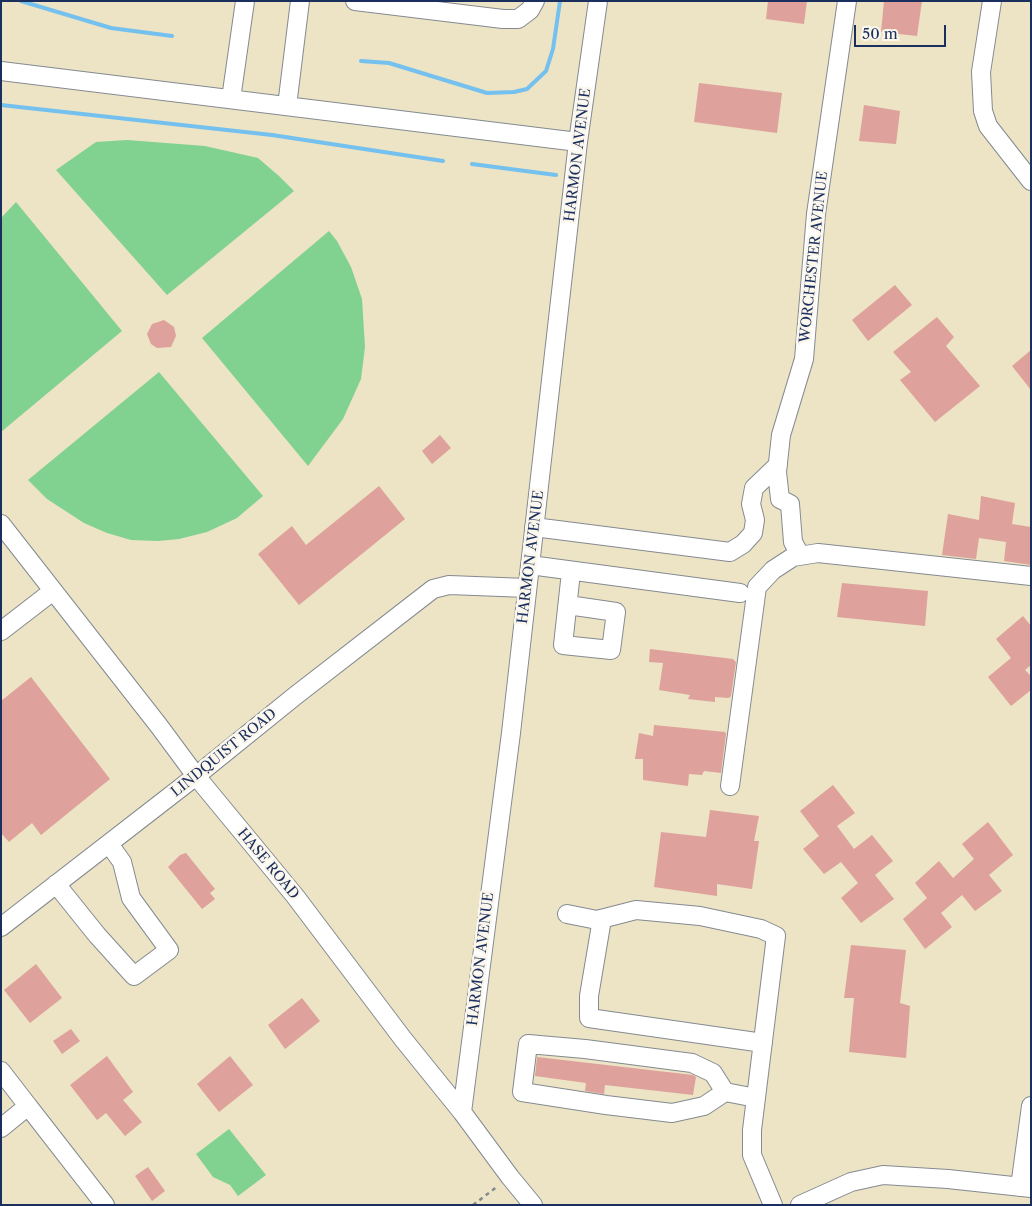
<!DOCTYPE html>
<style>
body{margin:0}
#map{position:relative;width:1032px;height:1206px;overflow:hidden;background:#ece4c4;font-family:"Libre Caslon Text",serif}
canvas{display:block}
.frame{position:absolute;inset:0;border:2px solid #1b2f5e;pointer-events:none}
.scale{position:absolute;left:854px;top:25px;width:92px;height:22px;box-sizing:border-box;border:2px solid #1b2f5e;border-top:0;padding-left:6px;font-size:15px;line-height:18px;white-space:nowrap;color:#1b2f5e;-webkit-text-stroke:4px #fbf7ec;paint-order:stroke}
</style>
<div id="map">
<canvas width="1032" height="1206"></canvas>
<div class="frame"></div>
<div class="scale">50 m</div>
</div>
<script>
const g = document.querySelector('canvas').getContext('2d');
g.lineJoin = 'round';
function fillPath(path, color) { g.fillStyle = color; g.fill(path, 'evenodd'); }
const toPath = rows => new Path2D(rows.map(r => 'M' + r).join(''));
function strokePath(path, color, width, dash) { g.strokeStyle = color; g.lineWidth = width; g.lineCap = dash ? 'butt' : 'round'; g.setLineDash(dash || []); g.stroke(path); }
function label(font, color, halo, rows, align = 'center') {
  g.font = font + ' "Libre Caslon Text",serif'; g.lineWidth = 5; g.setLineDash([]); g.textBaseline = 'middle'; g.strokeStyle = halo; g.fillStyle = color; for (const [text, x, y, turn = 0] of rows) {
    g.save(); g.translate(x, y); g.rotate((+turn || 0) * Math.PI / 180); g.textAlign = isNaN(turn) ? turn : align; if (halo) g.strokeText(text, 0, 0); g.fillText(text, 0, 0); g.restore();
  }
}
fillPath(toPath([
 [127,140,205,146,258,158,279,176,294,191,167,295,56,170,96,142],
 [16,202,122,331,1,432,1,218],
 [329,231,337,241,351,267,362,299,365,347,361,379,343,419,308,466,202,338],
 [159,372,263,496,237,518,207,532,179,539,158,541,131,540,107,533,84,523,47,499,28,480],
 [229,1129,266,1175,238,1196,230,1185,213,1177,196,1154]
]), '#81d191');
strokePath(toPath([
 [21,1,111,28,172,36],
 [361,61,389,63,487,93,514,92,527,89,546,71,553,49,560,1],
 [1,105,272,135,443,161],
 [472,164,556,175]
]), '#74c0ee', 4);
fillPath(toPath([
 [768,1,807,1,804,24,766,19],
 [884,1,922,1,917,36,881,32],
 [699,83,782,93,777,133,694,122],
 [864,105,900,111,896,144,859,141],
 [895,285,912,305,868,341,852,320],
 [937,317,954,337,946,346,980,386,935,422,900,380,911,372,893,352],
 [164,320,174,327,176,336,171,347,157,348,151,344,147,334,152,324],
 [1031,350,1031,390,1012,366],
 [440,435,451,448,432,464,422,451],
 [379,486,405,519,299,605,258,554,292,526,306,545],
 [981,496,1015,503,1012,524,1031,527,1031,565,1004,561,1006,542,979,538,976,559,942,555,948,514,979,520],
 [842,583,928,591,925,626,837,617],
 [1023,616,1031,626,1031,665,1025,670,1031,676,1031,690,1011,706,988,677,1011,658,996,639],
 [650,649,733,659,736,662,731,696,729,698,715,697,715,702,688,699,690,695,659,690,663,663,649,662],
 [31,677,110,779,41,835,32,823,9,842,1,833,1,701],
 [654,725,725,732,726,734,721,773,704,771,702,775,689,774,688,786,643,780,643,759,635,759,639,733,653,736],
 [833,785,855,813,837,826,854,849,872,835,893,861,875,875,894,899,861,923,841,898,858,883,841,862,824,874,803,849,819,836,800,811],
 [710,810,759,816,754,841,759,841,752,889,717,884,717,896,654,887,661,832,706,837],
 [988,822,1013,855,989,875,1002,891,975,911,962,895,941,913,952,927,925,949,903,919,927,898,915,883,939,861,953,878,974,859,962,844],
 [186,853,215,889,210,893,215,899,202,909,168,867,180,855],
 [851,945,906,950,900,1003,910,1006,906,1058,849,1052,854,998,844,998],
 [36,964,62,998,30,1023,4,990],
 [302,998,320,1021,285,1049,268,1025],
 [71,1029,80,1041,62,1054,53,1041],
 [107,1056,133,1092,123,1100,142,1122,125,1136,106,1113,97,1120,70,1085],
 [230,1056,253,1085,219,1112,197,1084],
 [537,1057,693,1075,696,1077,693,1095,605,1085,604,1094,585,1091,586,1083,535,1076],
 [148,1167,165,1191,152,1201,135,1176]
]), '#dea19b');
const minor = toPath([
 [355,1,503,19,518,19,530,10,535,1],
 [992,1,981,72,983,111,988,126,1031,181],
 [1,71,578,142],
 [231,99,245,1],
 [287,106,300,1],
 [1,524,159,726,196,776,295,896,403,1039,462,1112,510,1177,533,1205],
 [534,527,730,552,743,544,753,533,755,520,751,504,754,488,778,465],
 [800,555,793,542,790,504,780,499,777,472,781,435,804,359,816,214,847,1],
 [530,565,740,593],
 [568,605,616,612,611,650,563,645,571,572],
 [1,631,53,591],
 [730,786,757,587,773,570,793,557,818,553,1031,576],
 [56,884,97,935,134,976,169,950,131,898,122,862,109,844],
 [567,914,597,920,636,910,700,916,761,929,776,936,752,1130,752,1155,773,1205],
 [602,919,589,996,589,1018,763,1043],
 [1,927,196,776,295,696,433,589,449,585,527,588],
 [1,1071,28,1106,1,1128],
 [725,1092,704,1106,672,1113,606,1105,522,1092,528,1044,585,1049,692,1063,713,1073,725,1092,756,1098],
 [28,1106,105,1205],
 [462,1112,511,733,578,142,598,1],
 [1020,1187,1031,1106],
 [800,1205,851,1182,883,1175,948,1179,1031,1188]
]);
strokePath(minor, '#848a91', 20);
strokePath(toPath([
 [473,1205,498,1186]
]), '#848a91', 2.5, [4, 4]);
strokePath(minor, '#fff', 18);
label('14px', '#1b2f5e', '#fbf7ec', [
 ["HARMON AVENUE",578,155,-83],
 ["WORCHESTER AVENUE",814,257,-84],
 ["HARMON AVENUE",531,557,-83],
 ["LINDQUIST ROAD",224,753,-39],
 ["HASE ROAD",268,864,50],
 ["HARMON AVENUE",481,959,-83]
]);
</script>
